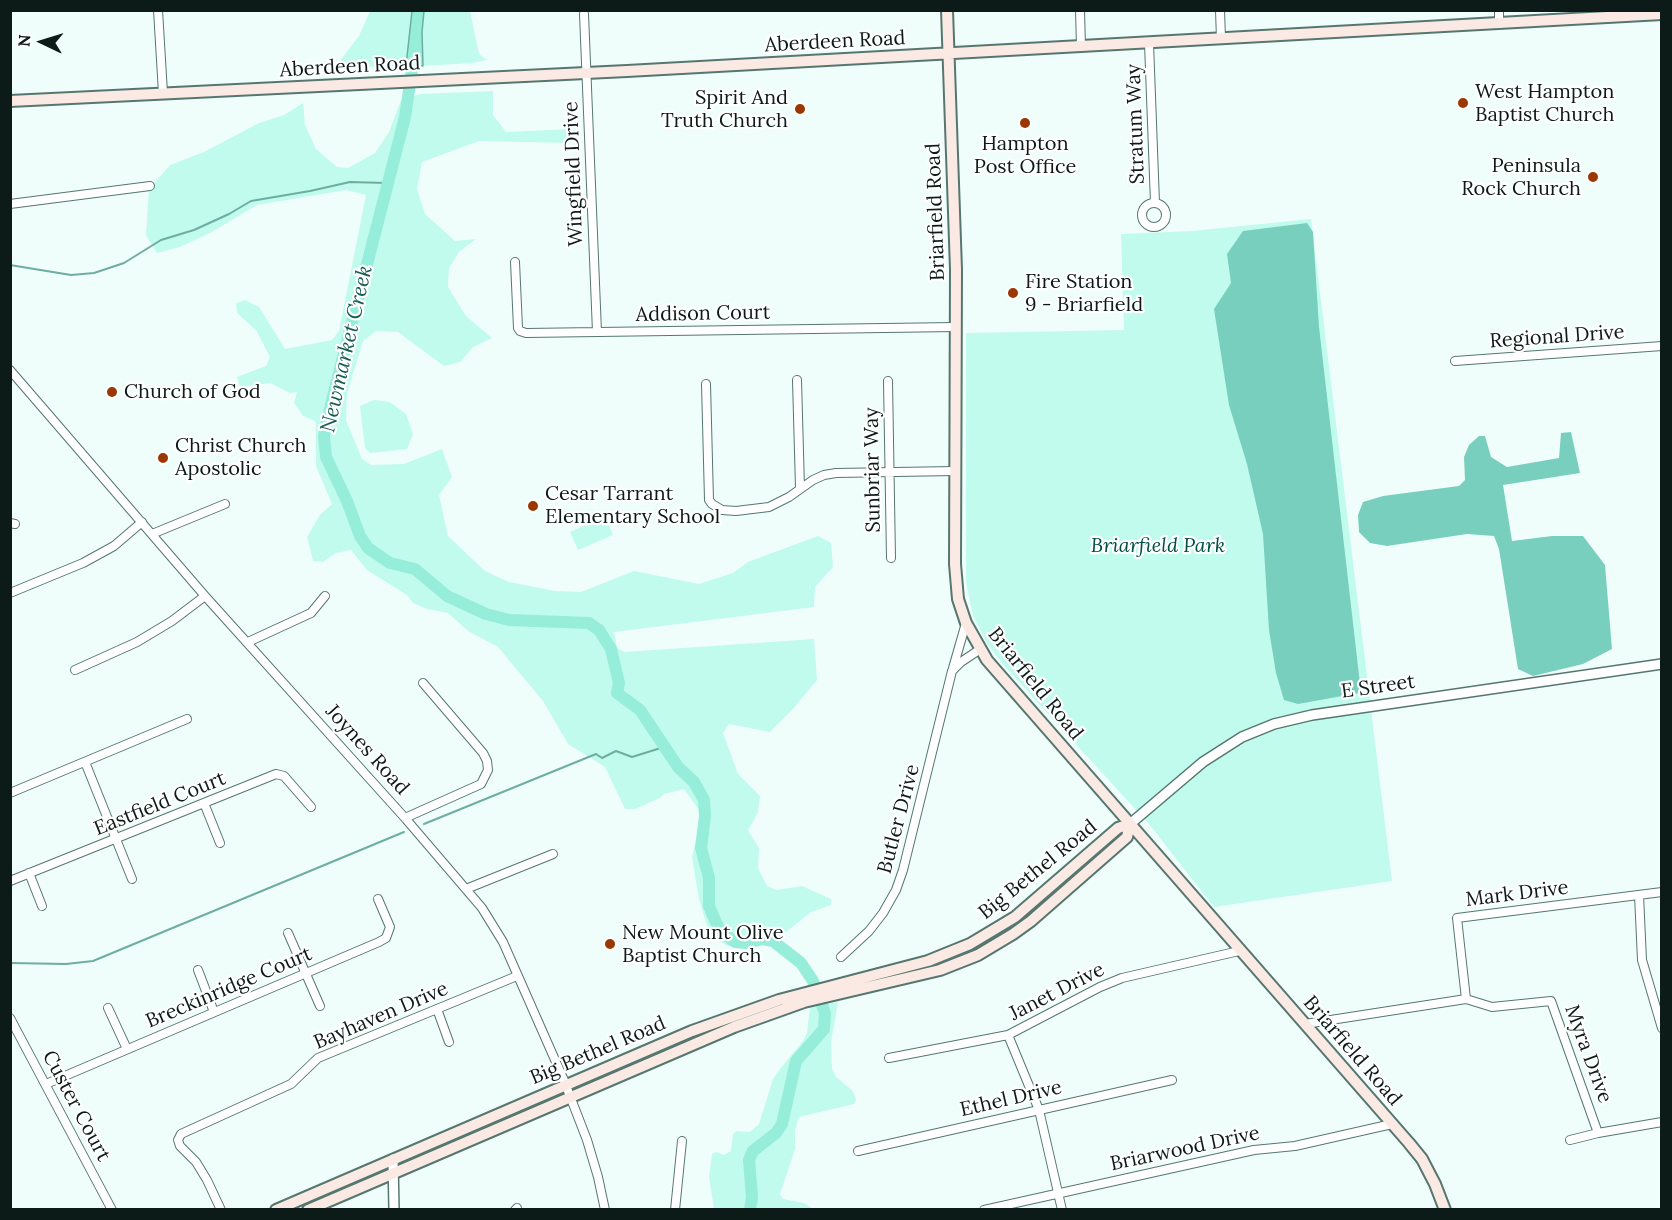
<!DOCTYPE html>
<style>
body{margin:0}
#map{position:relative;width:1672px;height:1220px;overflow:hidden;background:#f0fefb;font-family:Lora,serif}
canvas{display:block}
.frame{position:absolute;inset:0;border:12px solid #0d1b18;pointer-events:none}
.north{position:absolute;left:12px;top:12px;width:60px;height:60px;-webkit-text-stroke:4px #fff;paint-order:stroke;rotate:274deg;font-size:16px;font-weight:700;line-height:24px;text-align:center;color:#0d1b18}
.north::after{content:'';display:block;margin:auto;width:21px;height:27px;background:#0d1b18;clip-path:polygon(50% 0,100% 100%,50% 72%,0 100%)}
</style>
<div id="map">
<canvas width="1672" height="1220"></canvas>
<div class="frame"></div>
<div class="north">N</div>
</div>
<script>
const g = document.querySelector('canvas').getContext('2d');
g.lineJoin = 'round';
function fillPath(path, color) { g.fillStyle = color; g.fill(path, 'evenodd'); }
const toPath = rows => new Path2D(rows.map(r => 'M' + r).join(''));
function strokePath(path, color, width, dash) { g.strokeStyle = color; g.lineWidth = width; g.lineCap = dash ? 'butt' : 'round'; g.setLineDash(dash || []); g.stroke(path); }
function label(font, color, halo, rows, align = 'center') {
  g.font = font + ' Lora,serif'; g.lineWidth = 4.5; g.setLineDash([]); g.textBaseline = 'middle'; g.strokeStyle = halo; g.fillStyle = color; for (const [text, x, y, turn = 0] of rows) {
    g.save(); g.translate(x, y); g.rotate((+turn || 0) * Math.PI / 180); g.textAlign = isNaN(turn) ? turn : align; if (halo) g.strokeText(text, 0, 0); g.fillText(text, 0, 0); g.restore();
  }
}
fillPath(toPath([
 [370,11,412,11,406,66,339,68,342,58,359,36],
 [424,11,470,11,479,54,487,60,472,63,423,66,422,32],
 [493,91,493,115,506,132,572,129,578,134,569,143,479,141,422,162,417,189,425,214,455,241,476,239,459,252,449,268,448,287,466,316,492,338,473,347,460,362,444,366,398,332,376,331,363,341,347,393,346,420,362,459,371,465,404,464,442,449,452,477,439,495,448,536,485,571,509,582,555,591,581,592,634,571,699,584,733,573,748,562,818,536,831,543,833,567,815,587,814,607,614,632,617,648,625,652,814,639,817,680,792,710,770,732,729,724,723,733,738,774,760,796,758,812,748,830,759,848,758,868,767,886,776,890,802,886,831,899,831,905,811,912,781,936,756,945,728,946,719,941,707,926,699,899,692,857,699,828,699,810,684,789,664,794,660,798,635,809,625,809,605,767,568,744,543,701,498,647,468,631,448,613,427,609,413,603,407,595,367,570,351,550,336,553,323,562,313,561,307,537,320,515,332,504,316,466,316,425,315,421,303,416,294,403,297,392,290,393,270,383,240,387,237,377,266,366,270,357,256,330,237,313,236,303,245,300,259,307,285,349,332,340,339,331,366,195,346,190,257,205,212,232,180,247,157,253,146,235,149,189,170,165,204,152,259,123,284,115,303,103,305,125,316,149,337,167,348,168,375,153,389,132,401,100,420,94],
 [1311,219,1392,881,1214,907,1149,824,1006,668,988,645,973,616,966,582,966,333,1124,330,1121,234,1192,231],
 [374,400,390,402,406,414,413,434,407,449,370,453,365,448,360,406],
 [605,516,613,535,578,550,570,532],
 [838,1002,831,1042,832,1069,836,1077,853,1091,856,1100,854,1104,799,1117,795,1130,795,1149,780,1194,783,1199,804,1203,813,1209,714,1209,709,1177,712,1154,716,1152,724,1155,731,1151,733,1134,737,1131,750,1132,759,1124,773,1079,780,1069,803,1041,807,1033,810,1007]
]), '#c1fbed');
fillPath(toPath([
 [1307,223,1313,232,1319,327,1360,684,1359,693,1298,704,1284,700,1276,673,1269,630,1263,534,1247,464,1229,405,1214,309,1231,283,1227,254,1243,231],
 [1571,432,1580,473,1503,485,1512,541,1552,536,1583,536,1605,565,1612,649,1583,664,1533,676,1518,669,1499,549,1494,536,1467,534,1387,546,1370,543,1359,532,1358,515,1363,502,1383,496,1459,486,1465,480,1464,457,1469,445,1479,436,1485,436,1491,457,1507,467,1559,458,1561,433]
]), '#79cfbd');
const water = toPath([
 [412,11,424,11,422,32,423,66,406,66,412,11]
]);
fillPath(water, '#96edda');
strokePath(water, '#6daea0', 1.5);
strokePath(toPath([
 [10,265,71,275,94,273,124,263,161,240,194,230,229,214,251,201,310,191,350,182,386,183],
 [424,824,596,754,602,758,616,751,632,757,664,747],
 [10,963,66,964,93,961,404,832]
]), '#6daea0', 2);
strokePath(toPath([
 [415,50,405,117,332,400,324,436,326,457,347,501,360,536,368,548,381,557,390,563,415,569,447,596,486,614,509,620,589,623,599,630,611,649,619,683,617,693,640,710,678,767,694,782,704,800,705,816,701,848,709,878,709,906,717,925,724,934,735,942,746,943,763,939,773,941,801,963,813,981,825,1013,824,1029,796,1061,782,1124,776,1133,753,1151,749,1160,752,1197,750,1210]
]), '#96edda', 12);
const minor = toPath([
 [158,10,163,93],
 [1080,10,1081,47],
 [1220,10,1221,39],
 [1499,10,1499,24],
 [584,14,597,332],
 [1149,43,1155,203],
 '1142 215a12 12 0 1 1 24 0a12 12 0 1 1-24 0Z',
 [10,204,150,186],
 [515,262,518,328,520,331,526,333,956,327],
 [1455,361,1662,346],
 [10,370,205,596,405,818,482,908,503,942,563,1078,587,1140,598,1177,605,1210],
 [797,380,800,488],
 [888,381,891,558],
 [706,384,709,500,712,504,722,510,736,511,769,507,789,497,813,480,824,475,836,473,955,471],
 [10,523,15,524],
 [152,534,225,504],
 [10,593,83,563,114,546,142,522],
 [248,642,311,613,325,596],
 [953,668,966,623],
 [75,670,137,642,172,621,205,596],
 [85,762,132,879],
 [10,793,187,719],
 [204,803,220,843],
 [405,818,481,784,488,770,487,761,483,753,423,683],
 [29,873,42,906],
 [10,881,276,774,284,776,311,807],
 [466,889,553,854],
 [1639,895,1642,960,1662,1028],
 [288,933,320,1006],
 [841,957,869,931,883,913,896,890,903,870,952,671,961,662,979,650],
 [198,970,214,1012],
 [1466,999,1457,918,1662,892],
 [108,1008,127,1049],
 [437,1009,449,1042],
 [10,1018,112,1210],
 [1305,1024,1466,999,1492,1007,1551,1001,1598,1133],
 [1008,1035,1039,1110,1062,1210],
 [889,1058,1008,1035,1100,987,1122,978,1239,951],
 [46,1084,379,942,386,938,390,927,378,899],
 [1570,1140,1598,1133,1662,1122],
 [858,1151,1172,1080],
 [221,1210,207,1180,196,1162,180,1146,178,1140,181,1134,291,1084,318,1058,517,976],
 [515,1210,517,1208],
 [675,1210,682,1141],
 [984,1210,1254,1150,1295,1146,1392,1124]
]);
const tertiary = toPath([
 [1130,824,1203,762,1242,737,1274,724,1312,715,1662,664],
 [393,1159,394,1210]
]);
const secondary = toPath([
 [947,10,956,270,955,564,958,599,966,623,987,660,1409,1143,1422,1159,1435,1184,1445,1210],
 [10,101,627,71,1662,14],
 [276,1210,692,1031,779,1000,928,961,970,944,1015,917,1118,828,1130,824],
 [308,1210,734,1027,804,1002,940,970,978,955,1013,934,1031,921,1127,837,1130,824]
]);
strokePath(minor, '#55776f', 10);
strokePath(tertiary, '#55776f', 12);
strokePath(secondary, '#55776f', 14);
strokePath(minor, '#fff', 8);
strokePath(tertiary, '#fff', 9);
strokePath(secondary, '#fbeae3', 10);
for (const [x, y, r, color] of [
 [1463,103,6,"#9b3700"],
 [800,109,6,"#9b3700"],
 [1025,123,6,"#9b3700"],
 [1593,177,6,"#9b3700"],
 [1013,293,6,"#9b3700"],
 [112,392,6,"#9b3700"],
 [163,458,6,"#9b3700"],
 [533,506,6,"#9b3700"],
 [610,944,6,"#9b3700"]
]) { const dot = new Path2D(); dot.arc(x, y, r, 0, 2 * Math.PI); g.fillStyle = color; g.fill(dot); strokePath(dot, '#fff', 2); }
label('20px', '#0d1b18', '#fff', [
 ["Aberdeen Road",835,42,-3],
 ["Aberdeen Road",350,67,-3],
 ["Stratum Way",1136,124,-92],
 ["Wingfield Drive",574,174,-92],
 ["Briarfield Road",936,212,-92],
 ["Addison Court",703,314,-1],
 ["Regional Drive",1557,337,-4],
 ["Sunbriar Way",873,470,-91],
 ["Briarfield Road",1035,684,51],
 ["E Street",1378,687,-8],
 ["Joynes Road",367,750,48],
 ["Eastfield Court",160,804,-22],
 ["Butler Drive",899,819,-75],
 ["Big Bethel Road",1038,870,-39],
 ["Mark Drive",1517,894,-7],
 ["Breckinridge Court",229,988,-23],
 ["Janet Drive",1057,992,-27],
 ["Bayhaven Drive",381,1016,-23],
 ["Big Bethel Road",598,1051,-23],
 ["Briarfield Road",1352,1051,49],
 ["Myra Drive",1588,1054,70],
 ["Ethel Drive",1011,1099,-13],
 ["Custer Court",76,1106,62],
 ["Briarwood Drive",1185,1149,-12]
]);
label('20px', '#0d1b18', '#fff', [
 ["West Hampton",1475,92],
 ["Baptist Church",1475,115],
 ["Spirit And",788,98,"right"],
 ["Truth Church",788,121,"right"],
 ["Hampton",1025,144,"center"],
 ["Post Office",1025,167,"center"],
 ["Peninsula",1581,166,"right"],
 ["Rock Church",1581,189,"right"],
 ["Fire Station",1025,282],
 ["9 - Briarfield",1025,305],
 ["Church of God",124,392],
 ["Christ Church",175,446],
 ["Apostolic",175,469],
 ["Cesar Tarrant",545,494],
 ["Elementary School",545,517],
 ["New Mount Olive",622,933],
 ["Baptist Church",622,956]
], 'left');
label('italic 20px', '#004f44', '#fff', [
 ["Briarfield Park",1158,546]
]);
label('italic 21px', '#175e52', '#fff', [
 ["Newmarket Creek",347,349,-77]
]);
</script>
